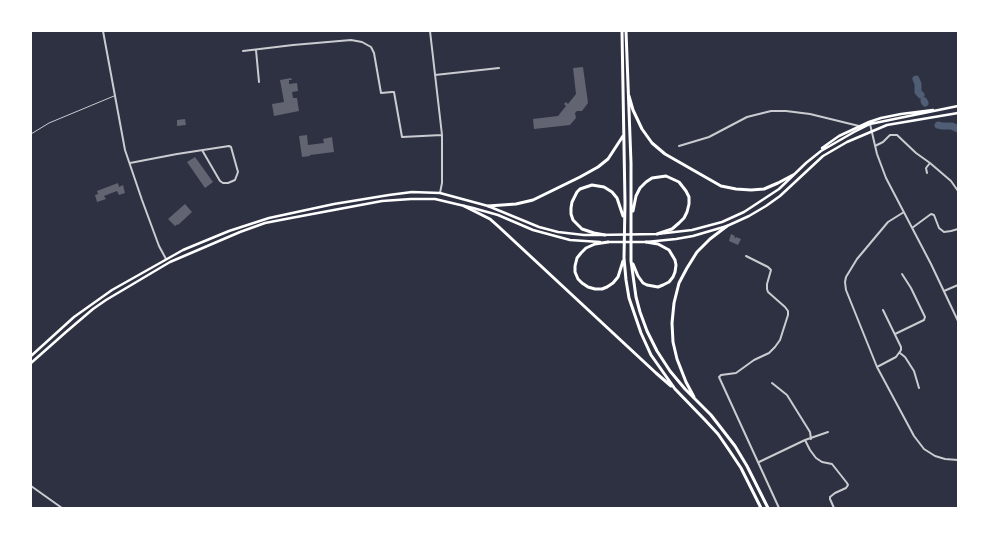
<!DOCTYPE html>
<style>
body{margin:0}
#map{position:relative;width:989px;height:539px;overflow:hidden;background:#2d3142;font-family:"DM Sans",sans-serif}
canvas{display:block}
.frame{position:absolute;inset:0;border:32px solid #fff;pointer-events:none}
</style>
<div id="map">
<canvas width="989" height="539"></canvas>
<div class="frame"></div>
</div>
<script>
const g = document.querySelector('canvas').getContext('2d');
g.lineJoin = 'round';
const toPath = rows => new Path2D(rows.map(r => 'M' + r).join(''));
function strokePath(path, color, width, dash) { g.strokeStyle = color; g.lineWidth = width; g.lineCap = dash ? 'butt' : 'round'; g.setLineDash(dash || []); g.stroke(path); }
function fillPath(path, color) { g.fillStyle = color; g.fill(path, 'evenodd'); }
strokePath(toPath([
 [916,79,918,84,918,92,921,95],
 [924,101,925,103],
 [938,125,942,126,952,126,958,129]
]), '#4f5d75', 7);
fillPath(toPath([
 [583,67,588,103,582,111,577,111,575,113,576,118,570,125,534,129,533,119,558,116,566,106,564,104,566,102,568,104,576,94,573,68],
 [291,78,292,80,289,80,289,84,297,83,298,91,292,92,293,98,297,98,299,111,274,116,272,104,284,102,280,80],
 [185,119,186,125,177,126,177,120],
 [307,135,308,145,324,143,323,139,332,137,334,152,310,155,310,156,302,157,299,136],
 [195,157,213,182,205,188,187,162],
 [118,183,119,187,123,185,125,193,119,195,117,191,104,196,106,199,97,202,95,195,98,194,97,191],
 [185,204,192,212,178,225,178,224,175,226,168,219],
 [731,234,735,236,734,237,736,238,736,237,741,239,738,245,729,241]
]), '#626471');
strokePath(toPath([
 [31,134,49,123,114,96]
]), '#caccd0', 1);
strokePath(toPath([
 [103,31,125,150,142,200,159,246,166,259],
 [430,31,442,135,442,183,440,193],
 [808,31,826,31],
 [256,50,259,82],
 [243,51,293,45,351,40,362,42,371,47,374,53,381,93,392,92,394,92,402,137,442,135],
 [435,75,499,68],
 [870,124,877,154,886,178,931,264,958,321],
 [679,146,709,137,747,117,771,111,786,111,810,114,859,126],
 [875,146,883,142,890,135,897,135,916,153,930,163,926,168,927,173],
 [130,163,177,154,229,146,231,147,238,172,235,180,228,183,223,183,220,181,202,150],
 [930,163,951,181,958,191],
 [904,212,888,222,857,259,846,277,845,282,846,290,877,367,914,436,924,449,935,456,945,459,958,460],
 [912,228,931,214,934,215,939,228,944,232,951,231,958,229],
 [746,256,768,267,771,270,767,284,767,289,768,292,785,307,788,311,788,315,780,340,775,347,769,353,754,360,736,373,721,375,719,377,779,508],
 [944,291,958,285],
 [895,334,924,320,925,317,911,288,902,274],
 [900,353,905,357,914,371,919,388],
 [877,367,896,357,901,350,901,347,883,310],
 [772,383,787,395,810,432,811,439],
 [805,440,810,450,816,458,822,462,832,464,847,483,848,485,846,488,835,493,830,497,830,499,834,508],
 [759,462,805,440,828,432],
 [31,486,62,508]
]), '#caccd0', 2);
strokePath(toPath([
 [822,148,839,136,869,122,881,118,901,114,933,110],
 [608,242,646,242,676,239,693,236,727,226,749,216,766,206,780,196,823,156,847,142,887,125,958,113],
 [31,356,74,317,112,290,183,250,229,231,269,218,334,204,389,195,412,192,440,193,488,206,539,227,558,232,584,235,597,235,657,234,692,230,722,222,744,212,779,189,806,163,821,151,854,132,870,124,958,106],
 [31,363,66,332,93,309,106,300,170,262,240,232,265,223,291,218,382,201,411,199,435,199,473,208,498,215,533,230,570,240,600,242]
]), '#fff', 2.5);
strokePath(toPath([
 [622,31,625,203,624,258,626,280,629,298,641,333,651,355,675,389,705,420,718,434,729,450,741,468,761,508],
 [626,31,631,163,631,261,636,297,640,312,647,331,657,351,670,371,685,389,711,415,735,446,747,466,768,508],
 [629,96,633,110,642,129,652,143,665,154,721,186,736,189,751,190,764,189,778,183,793,175],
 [464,206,490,219,499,227,656,373,671,386],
 [488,206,516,204,533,200,580,177,598,167,608,159,623,136],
 [633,211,636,196,640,188,646,182,652,178,666,176,679,182,686,191,689,197,689,204,687,212,684,218,679,223,672,229,657,234],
 [605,235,594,233,582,229,573,220,571,214,571,208,572,202,577,192,580,189,592,185,604,187,612,192,617,198,623,216],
 [608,242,595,244,586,248,581,253,577,258,575,266,575,272,578,279,582,283,588,287,595,289,602,289,607,287,613,283,618,277,623,261],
 [633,264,638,276,643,283,647,285,658,287,663,285,669,282,673,277,675,272,676,265,675,260,669,250,658,244,646,242],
 [694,397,686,382,677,359,673,342,672,323,674,303,679,283,687,268,697,252,710,239,727,226]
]), '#fff', 3);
</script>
